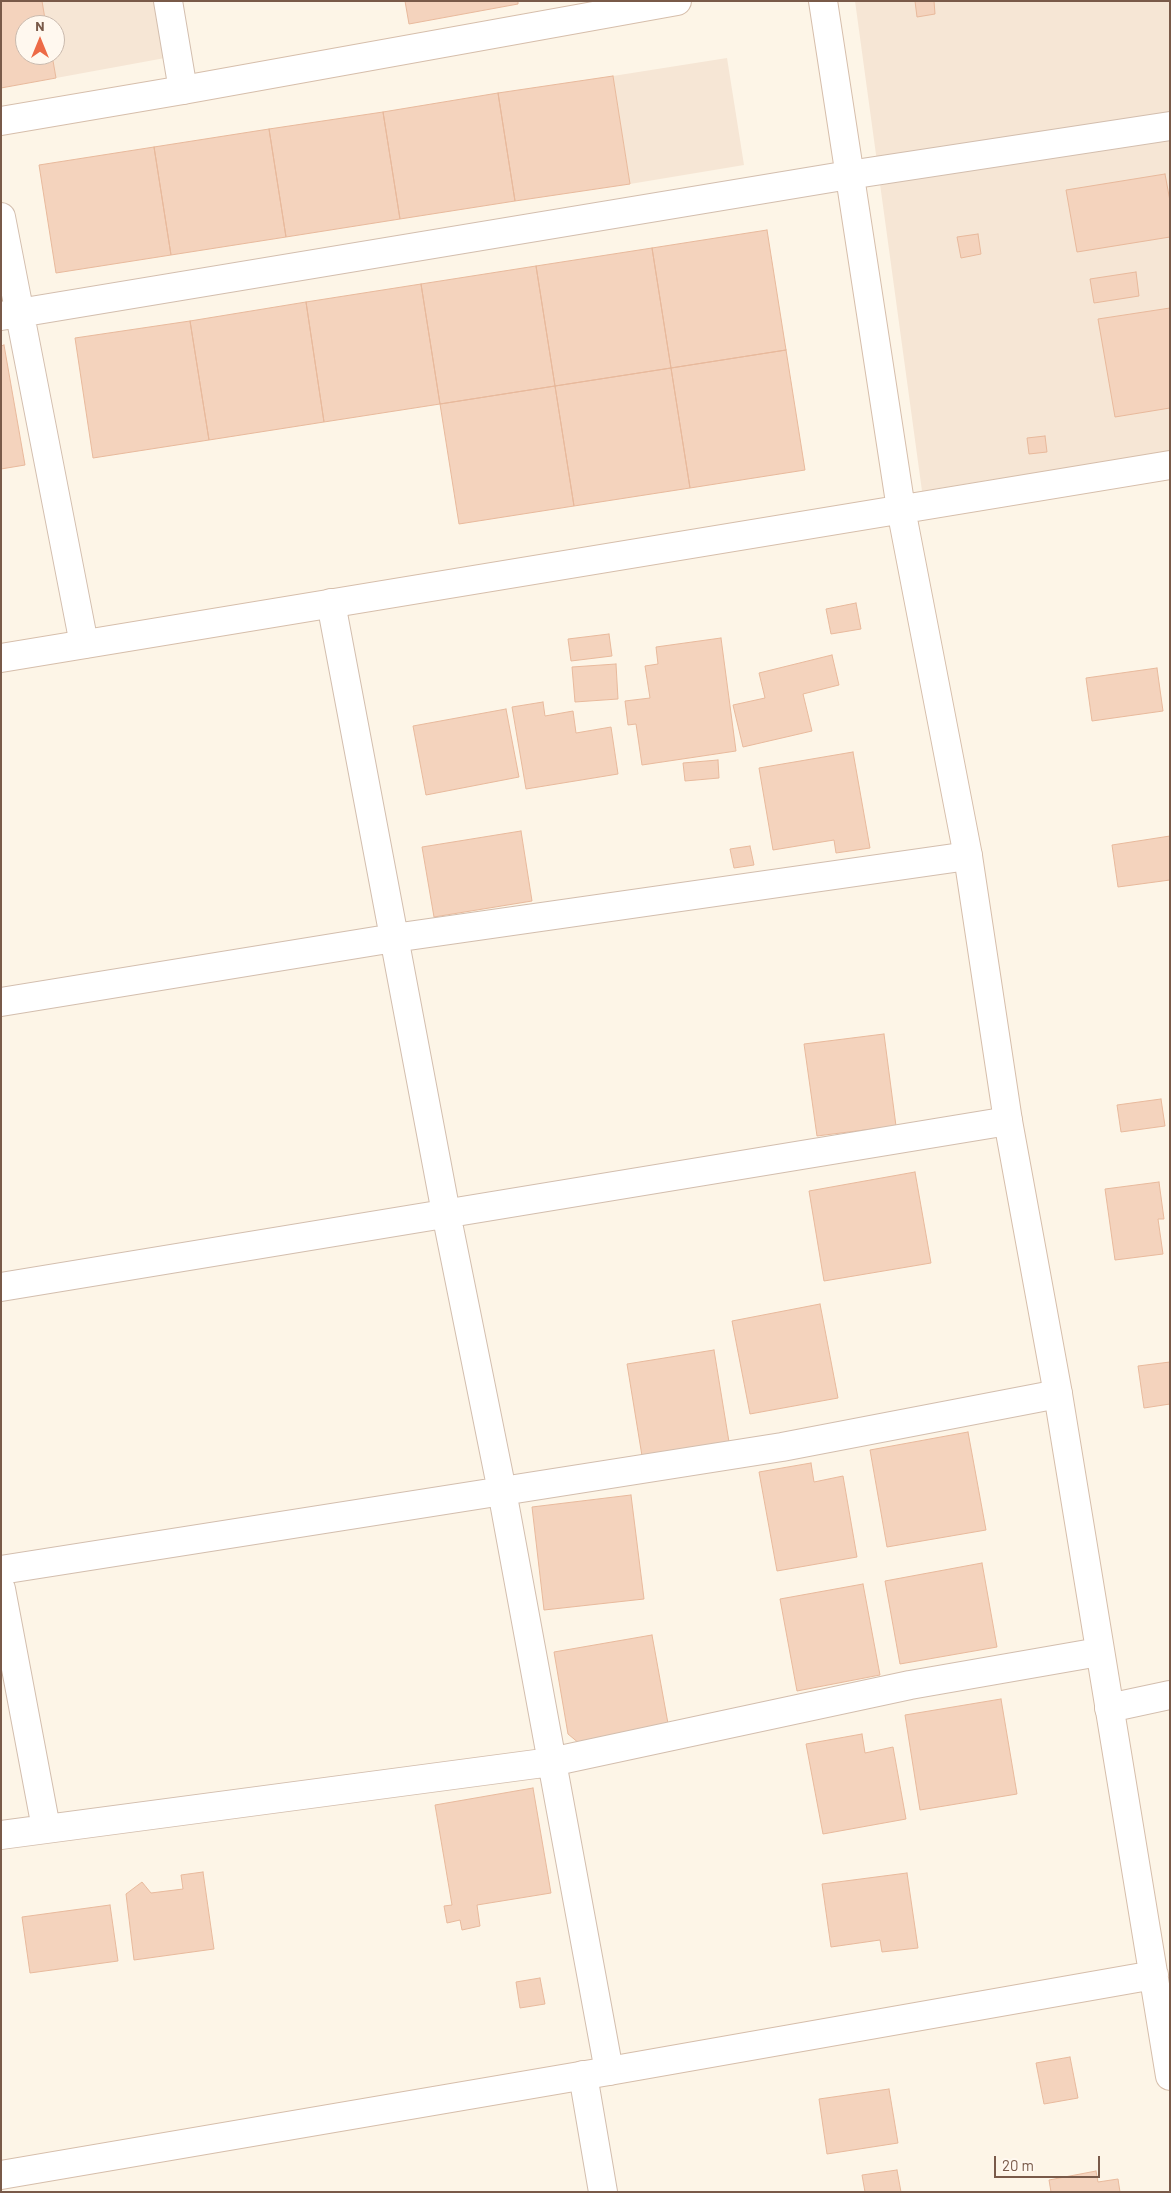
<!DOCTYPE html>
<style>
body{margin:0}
#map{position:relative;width:1171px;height:2193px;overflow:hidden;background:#fdf5e7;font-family:Barlow,sans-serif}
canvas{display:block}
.frame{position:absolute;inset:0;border:2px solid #795a49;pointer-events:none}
.north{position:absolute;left:15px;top:15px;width:50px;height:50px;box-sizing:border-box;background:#fff8ef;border:1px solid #c9b9ad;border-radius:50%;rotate:0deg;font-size:14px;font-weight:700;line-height:20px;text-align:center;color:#795a49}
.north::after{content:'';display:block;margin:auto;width:18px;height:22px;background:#ed6a46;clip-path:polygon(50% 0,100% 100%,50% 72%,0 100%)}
.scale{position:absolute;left:994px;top:2156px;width:106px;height:22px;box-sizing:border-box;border:2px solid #795a49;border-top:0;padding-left:6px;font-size:15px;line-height:18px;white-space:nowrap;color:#795a49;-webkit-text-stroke:4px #fff8ef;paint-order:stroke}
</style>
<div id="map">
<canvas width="1171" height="2193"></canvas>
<div class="frame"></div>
<div class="north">N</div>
<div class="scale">20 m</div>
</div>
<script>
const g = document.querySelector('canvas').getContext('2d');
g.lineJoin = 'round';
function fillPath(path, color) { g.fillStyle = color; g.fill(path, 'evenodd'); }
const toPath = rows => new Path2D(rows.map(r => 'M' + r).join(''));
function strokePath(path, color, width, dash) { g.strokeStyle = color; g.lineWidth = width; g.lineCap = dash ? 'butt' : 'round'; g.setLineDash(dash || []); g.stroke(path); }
fillPath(toPath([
 [42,1,155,1,165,58,56,78,52,55,55,55,55,25,46,25],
 [855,1,1170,1,1170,451,922,491],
 [727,58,744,165,630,184,613,76]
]), '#f6e6d5');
const building = toPath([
 [1,1,42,1,46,25,25,25,25,55,52,55,56,78,1,88,1,1],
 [405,1,518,1,518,4,409,24,405,1],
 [915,1,934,1,935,14,917,17,915,1],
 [613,76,630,184,515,201,498,93,613,76],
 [498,93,515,201,400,219,383,112,498,93],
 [383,112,400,219,286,237,269,129,383,112],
 [269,129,286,237,171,255,154,147,269,129],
 [154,147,171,255,56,273,39,165,154,147],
 [1165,174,1170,201,1170,237,1077,252,1066,190,1165,174],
 [767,230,786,350,671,368,652,248,767,230],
 [978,234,981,254,961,258,957,237,978,234],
 [652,248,671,368,555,386,536,266,652,248],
 [536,266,555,386,440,404,421,284,536,266],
 [1136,272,1139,296,1094,303,1090,279,1136,272],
 [421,284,440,404,324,422,306,302,421,284],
 [306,302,324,422,209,440,190,321,306,302],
 [1170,308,1170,408,1115,417,1098,319,1170,308],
 [190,321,209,440,93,458,75,338,190,321],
 [4,345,25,465,1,469,1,346,4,345],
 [786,350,805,470,690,488,671,368,786,350],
 [671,368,690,488,574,506,555,386,671,368],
 [555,386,574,506,459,524,440,404,555,386],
 [1045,436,1047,452,1029,454,1027,438,1045,436],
 [856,603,861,629,831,634,826,609,856,603],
 [609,634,612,656,571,661,568,639,609,634],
 [721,638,736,751,642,765,636,724,628,725,625,701,650,698,645,666,658,664,656,647,721,638],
 [832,655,839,685,803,694,812,731,743,747,733,705,765,698,759,673,832,655],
 [616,664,618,699,575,702,572,667,616,664],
 [1157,668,1163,711,1092,721,1086,678,1157,668],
 [543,702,545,716,573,711,576,733,611,727,618,774,526,789,512,707,543,702],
 [506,709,519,777,426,795,413,726,506,709],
 [853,752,870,848,836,853,834,840,773,850,759,768,853,752],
 [718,760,719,778,685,781,683,763,718,760],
 [521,831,532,901,434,917,422,847,521,831],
 [1170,836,1170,880,1118,887,1112,845,1170,836],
 [750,846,754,865,734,868,730,849,750,846],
 [884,1034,896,1126,817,1136,804,1044,884,1034],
 [1161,1099,1165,1126,1121,1132,1117,1105,1161,1099],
 [915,1172,931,1263,824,1281,809,1191,915,1172],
 [1159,1182,1164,1219,1158,1219,1163,1254,1115,1260,1105,1189,1159,1182],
 [820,1304,838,1398,750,1414,732,1321,820,1304],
 [714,1350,730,1448,643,1462,627,1364,714,1350],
 [1170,1362,1170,1404,1144,1408,1138,1366,1170,1362],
 [968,1432,986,1530,887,1547,870,1450,968,1432],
 [811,1463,814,1482,843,1476,857,1557,777,1571,759,1472,811,1463],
 [631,1495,644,1599,544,1610,532,1507,631,1495],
 [982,1563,997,1647,900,1664,885,1581,982,1563],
 [863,1584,880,1675,797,1691,780,1599,863,1584],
 [652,1635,669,1729,580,1744,568,1734,554,1652,652,1635],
 [1001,1699,1017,1794,920,1810,905,1715,1001,1699],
 [862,1734,865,1753,893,1747,906,1819,823,1834,806,1744,862,1734],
 [533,1788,551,1893,477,1905,480,1926,462,1930,460,1920,447,1923,444,1906,452,1905,435,1805,533,1788],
 [203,1872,214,1949,134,1960,126,1894,142,1882,151,1893,183,1889,181,1875,203,1872],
 [907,1873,918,1948,882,1952,880,1940,831,1947,822,1884,907,1873],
 [110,1905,118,1961,30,1973,22,1917,110,1905],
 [540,1978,545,2004,520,2008,516,1982,540,1978],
 [1070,2057,1078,2098,1044,2104,1036,2063,1070,2057],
 [889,2089,898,2143,827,2154,819,2099,889,2089],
 [897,2170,901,2192,865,2192,862,2175,897,2170],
 [1096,2171,1098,2182,1118,2179,1120,2192,1051,2192,1049,2180,1096,2171]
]);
fillPath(building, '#f4d3bd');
strokePath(building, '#e8b99c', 1);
const street = toPath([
 [168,1,183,90],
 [1,217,84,644],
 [1,316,849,175,1170,126],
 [331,603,446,1213,502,1491,609,2071],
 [1,1002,394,938,968,856],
 [1,1287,1008,1121],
 [1,1570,782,1447,1058,1394],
 [1,1589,46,1828],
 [1109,1708,1170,1695],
 [1,1835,551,1762,910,1685,1099,1652],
 [583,2075,603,2192]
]);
const secondary = toPath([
 [823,1,901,509,968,856,1008,1121,1058,1394,1170,2076],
 [1,121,183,90,677,1],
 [1,658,1170,465],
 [1,2175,609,2071,1154,1975]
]);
strokePath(street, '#d3beae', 30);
strokePath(secondary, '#d6beab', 30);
strokePath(street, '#fff', 28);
strokePath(secondary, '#fff', 28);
</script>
